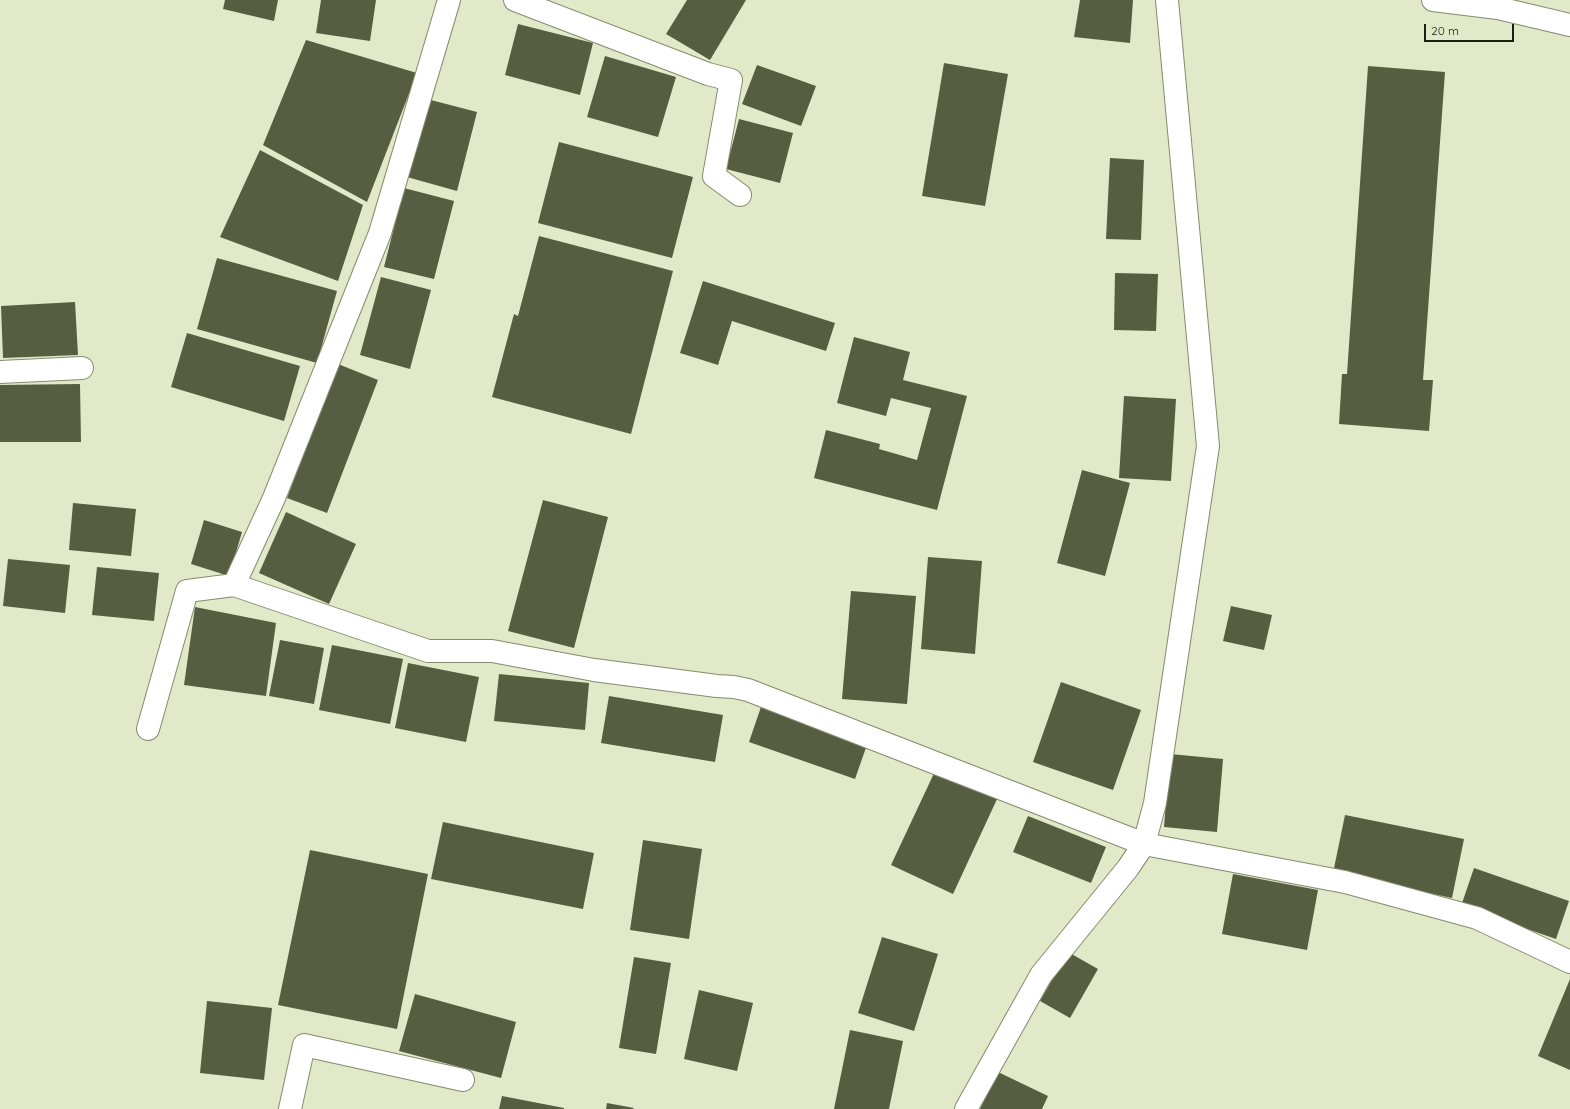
<!DOCTYPE html>
<style>
body{margin:0}
#map{position:relative;width:1570px;height:1109px;overflow:hidden;background:#e2e9c9;font-family:Quicksand,sans-serif}
canvas{display:block}
.scale{position:absolute;left:1424px;top:24px;width:90px;height:18px;box-sizing:border-box;border:2px solid #1c1e13;border-top:0;padding-left:5px;font-size:12px;line-height:14px;white-space:nowrap;color:#1c1e13;-webkit-text-stroke:3px #e2e9c9;paint-order:stroke}
</style>
<div id="map">
<canvas width="1570" height="1109"></canvas>
<div class="scale">20 m</div>
</div>
<script>
const g = document.querySelector('canvas').getContext('2d');
g.lineJoin = 'round';
function fillPath(path, color) { g.fillStyle = color; g.fill(path, 'evenodd'); }
const toPath = rows => new Path2D(rows.map(r => 'M' + r).join(''));
function strokePath(path, color, width, dash) { g.strokeStyle = color; g.lineWidth = width; g.lineCap = dash ? 'butt' : 'round'; g.setLineDash(dash || []); g.stroke(path); }
fillPath(toPath([
 [225,0,278,0,274,21,223,9],
 [321,0,376,0,370,41,316,33],
 [687,0,746,0,710,60,666,34],
 [1080,0,1133,0,1130,43,1074,37],
 [518,24,593,43,580,95,505,75],
 [306,40,417,73,367,202,263,145],
 [605,56,676,77,658,137,587,117],
 [944,63,1008,74,985,206,922,196],
 [757,65,816,86,801,126,742,104],
 [1368,66,1445,72,1423,380,1433,380,1429,431,1339,424,1342,374,1347,374],
 [427,99,477,112,457,191,407,177],
 [739,119,793,133,780,183,726,169],
 [559,142,693,177,672,258,538,223],
 [260,150,363,205,338,281,220,237],
 [1110,158,1144,160,1141,240,1106,239],
 [404,188,454,201,434,279,384,267],
 [539,236,673,271,631,434,492,397,514,314,518,316],
 [217,258,337,291,317,363,197,329],
 [1115,273,1158,274,1156,331,1114,330],
 [381,277,431,290,410,369,360,355],
 [703,281,835,323,826,351,732,321,718,365,680,353],
 [75,302,78,355,3,358,1,306],
 [187,333,300,366,284,421,171,387],
 [854,337,910,352,903,380,967,396,937,510,814,478,826,430,880,444,879,449,917,460,931,408,891,398,886,416,837,403],
 [338,364,378,380,327,513,287,498],
 [80,384,81,442,0,442,0,385],
 [1124,396,1176,399,1171,481,1119,478],
 [1082,470,1130,483,1105,576,1057,563],
 [543,500,608,517,574,648,508,631],
 [73,503,136,509,131,556,69,550],
 [286,512,356,544,329,604,259,573],
 [204,520,242,532,229,576,191,564],
 [928,557,982,561,975,654,921,649],
 [8,559,70,565,65,613,3,606],
 [97,567,159,573,154,621,92,615],
 [851,591,916,596,907,704,842,699],
 [1231,606,1272,615,1264,650,1223,641],
 [195,607,276,623,266,696,184,685],
 [280,640,324,648,314,704,269,696],
 [332,645,403,659,390,724,319,710],
 [408,663,479,677,466,742,395,728],
 [499,674,589,683,585,730,494,721],
 [1061,682,1141,710,1113,790,1033,762],
 [609,696,723,715,715,762,601,743],
 [763,701,869,739,855,779,749,742],
 [1170,754,1223,759,1217,832,1164,827],
 [936,769,998,797,953,894,891,865],
 [1345,815,1464,839,1452,898,1333,873],
 [1028,816,1106,847,1091,883,1013,852],
 [443,822,594,853,583,909,431,879],
 [643,840,702,849,689,939,630,930],
 [310,850,428,874,397,1029,278,1005],
 [1474,868,1569,901,1556,939,1461,906],
 [1233,874,1318,890,1307,950,1222,934],
 [882,937,938,954,914,1031,858,1013],
 [1068,952,1098,969,1070,1018,1040,1001],
 [634,957,671,963,656,1054,619,1048],
 [1570,979,1570,1070,1538,1056],
 [699,990,753,1003,737,1071,684,1059],
 [415,994,516,1022,501,1078,399,1051],
 [207,1001,272,1008,264,1080,200,1073],
 [850,1030,903,1041,889,1109,834,1109],
 [998,1072,1048,1096,1042,1109,980,1109],
 [502,1096,564,1108,564,1109,499,1109],
 [607,1103,634,1108,633,1109,606,1109]
]), '#575d41');
const minor = toPath([
 [515,0,708,74,731,80,714,176,740,195],
 [1433,0,1498,8,1570,25],
 [0,372,82,368],
 [234,585,274,498,380,233,449,0],
 [148,729,187,591,234,585,428,651,492,651,594,670,717,686,734,687,748,690,1144,844,1345,882,1477,918,1570,962],
 [290,1109,304,1045,463,1080],
 [966,1109,1041,975,1128,868,1144,844,1155,803,1208,446,1167,0]
]);
strokePath(minor, '#848b6d', 24);
strokePath(minor, '#fff', 22);
</script>
